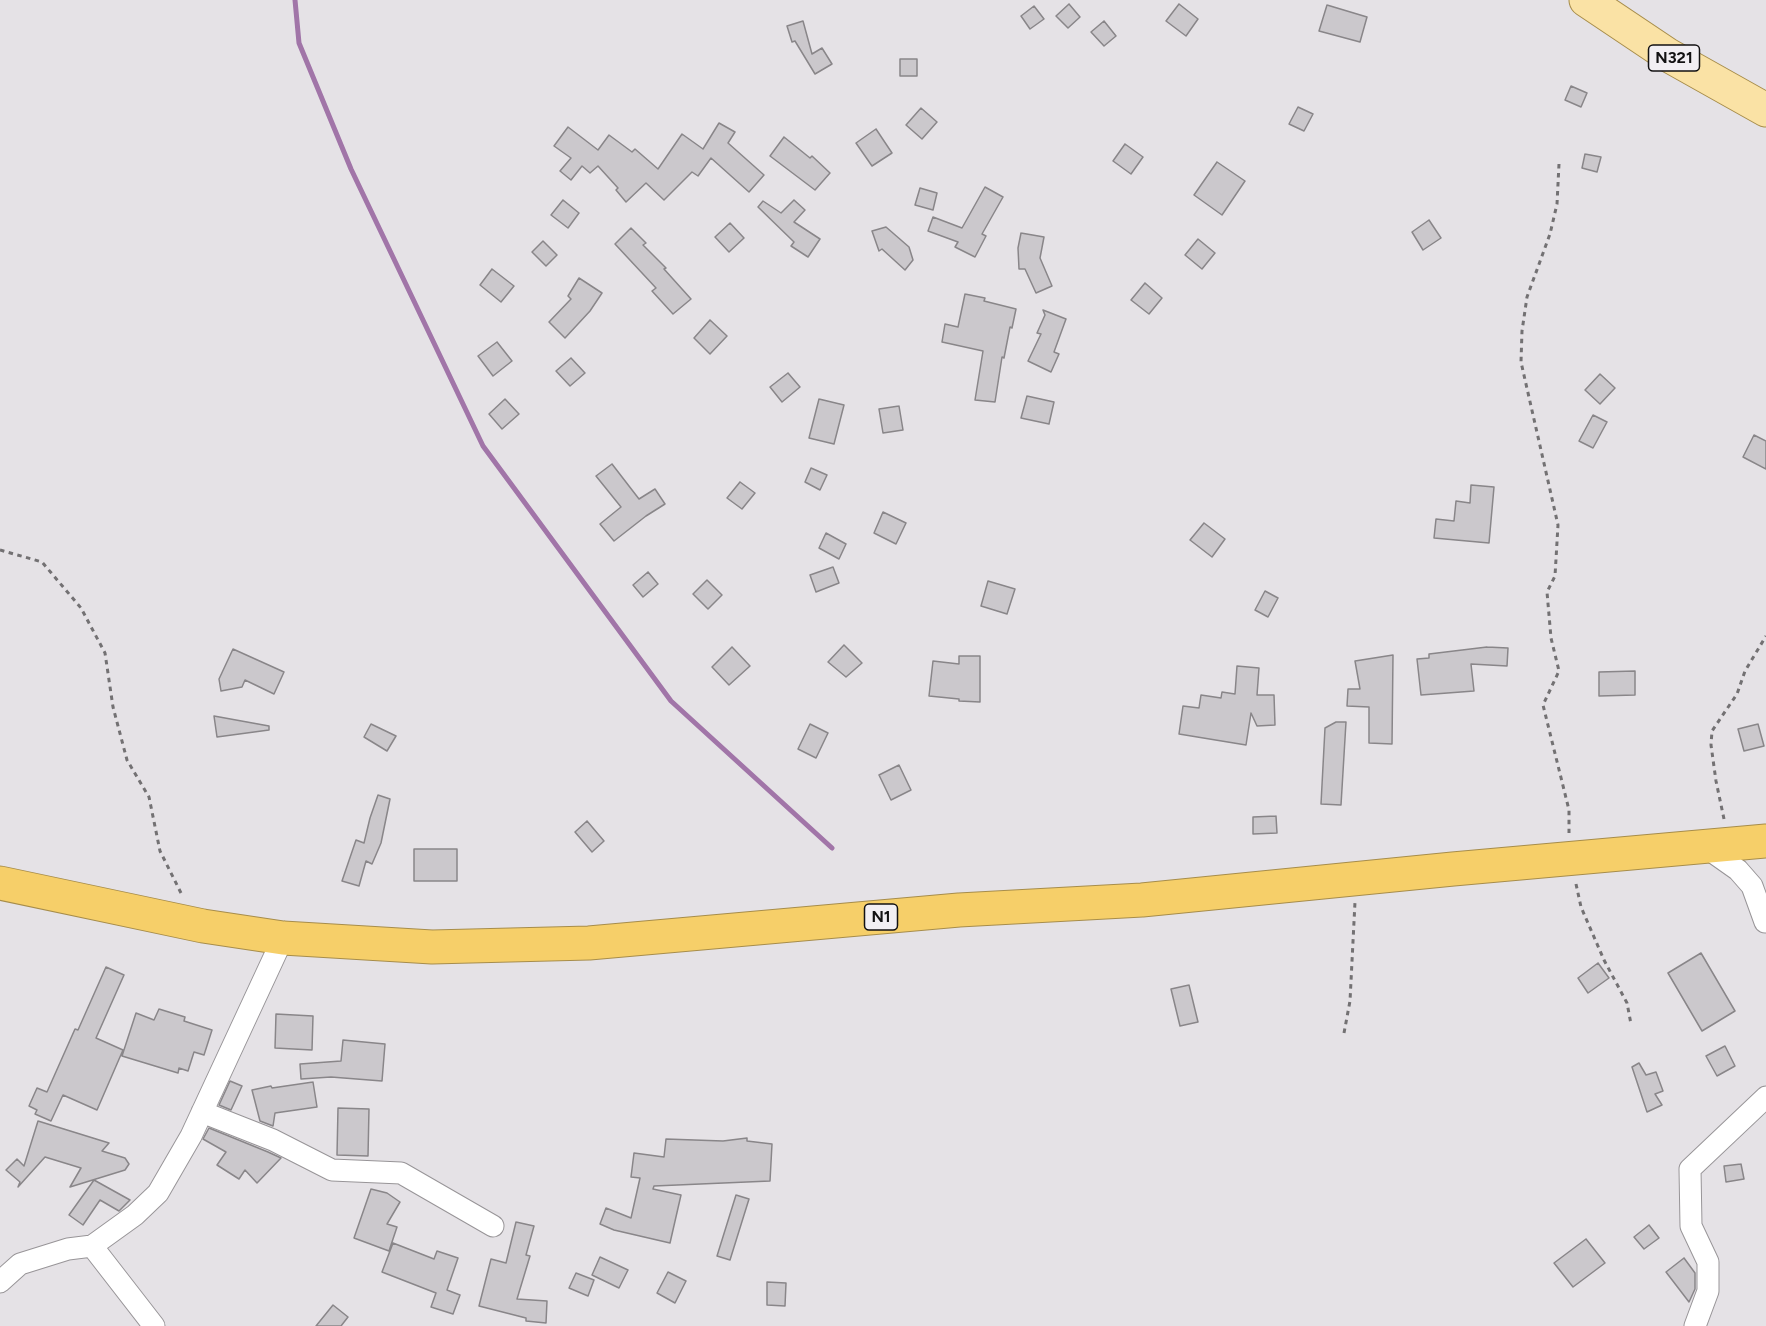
<!DOCTYPE html>
<style>
body{margin:0}
canvas{display:block;background:#e5e2e6}
</style>
<canvas width="1766" height="1326"></canvas>
<script>
const g = document.querySelector('canvas').getContext('2d');
g.lineJoin = 'round';
const toPath = rows => new Path2D(rows.map(r => 'M' + r).join(''));
function strokePath(path, color, width, dash) { g.strokeStyle = color; g.lineWidth = width; g.lineCap = dash ? 'butt' : 'round'; g.setLineDash(dash || []); g.stroke(path); }
function fillPath(path, color) { g.fillStyle = color; g.fill(path, 'evenodd'); }
function label(font, color, halo, rows, align = 'center') {
  g.font = font + ' Figtree,sans-serif'; g.lineWidth = 4.5; g.setLineDash([]); g.textBaseline = 'middle'; g.strokeStyle = halo; g.fillStyle = color; for (const [text, x, y, turn = 0] of rows) {
    g.save(); g.translate(x, y); g.rotate((+turn || 0) * Math.PI / 180); g.textAlign = isNaN(turn) ? turn : align; if (halo) g.strokeText(text, 0, 0); g.fillText(text, 0, 0); g.restore();
  }
}
strokePath(toPath([
 [295,0,299,43,351,169,483,446,671,701,832,848]
]), '#a175a8', 5);
const building = toPath([
 [1069,4,1080,17,1068,28,1056,16,1069,4],
 [1179,4,1198,19,1186,36,1166,21,1179,4],
 [1327,5,1367,17,1360,42,1319,31,1327,5],
 [1034,6,1044,19,1030,29,1021,16,1034,6],
 [803,21,812,54,822,48,832,64,815,74,795,41,792,42,787,26,803,21],
 [1104,21,1116,36,1104,46,1091,32,1104,21],
 [900,59,917,59,917,76,900,76,900,59],
 [1571,86,1587,93,1581,107,1565,100,1571,86],
 [1298,107,1313,114,1304,131,1289,124,1298,107],
 [921,108,937,122,922,139,906,125,921,108],
 [719,123,735,132,728,143,764,175,749,192,711,158,698,176,692,172,664,200,646,183,626,202,616,190,618,188,598,166,590,173,582,166,571,180,560,171,571,158,554,146,568,127,598,150,609,135,632,152,635,149,658,169,682,134,703,149,719,123],
 [876,129,892,153,872,166,856,143,876,129],
 [784,137,810,158,812,156,830,173,815,190,770,156,784,137],
 [1125,144,1143,157,1131,174,1113,161,1125,144],
 [1585,154,1601,157,1597,172,1582,168,1585,154],
 [1217,162,1245,181,1222,215,1194,195,1217,162],
 [985,187,1003,197,982,234,986,236,975,257,955,247,958,242,928,231,933,217,962,228,985,187],
 [920,188,937,193,933,210,915,205,920,188],
 [563,200,579,213,568,228,551,215,563,200],
 [794,200,805,210,794,222,820,239,808,257,791,246,794,242,758,207,763,201,781,213,794,200],
 [1429,220,1441,238,1423,250,1412,232,1429,220],
 [730,223,744,238,729,252,715,237,730,223],
 [886,227,909,247,913,260,905,270,882,249,879,251,872,231,886,227],
 [631,228,646,243,643,245,666,268,664,269,691,299,673,314,652,291,656,288,615,244,631,228],
 [1021,233,1044,237,1040,258,1052,286,1036,293,1025,269,1019,269,1018,248,1021,233],
 [1198,239,1215,253,1202,269,1185,255,1198,239],
 [543,241,557,255,546,266,532,252,543,241],
 [492,269,514,286,501,302,480,285,492,269],
 [579,278,602,293,590,311,565,338,549,322,571,299,568,296,579,278],
 [1145,283,1162,298,1149,314,1131,300,1145,283],
 [965,294,985,298,984,301,1016,309,1012,328,1010,327,1004,358,1002,357,995,402,975,400,983,351,942,342,945,324,958,327,965,294],
 [1043,310,1066,319,1054,352,1059,354,1051,372,1028,361,1041,334,1037,333,1045,315,1043,310],
 [710,320,727,336,710,354,694,338,710,320],
 [497,342,512,361,493,376,478,356,497,342],
 [571,358,585,373,570,386,556,371,571,358],
 [788,373,800,387,782,402,770,387,788,373],
 [1600,374,1615,388,1600,404,1585,390,1600,374],
 [1027,396,1054,402,1049,424,1021,418,1027,396],
 [505,399,519,414,502,429,489,414,505,399],
 [819,399,844,405,834,444,809,438,819,399],
 [899,406,903,430,883,433,879,409,899,406],
 [1593,415,1607,422,1593,448,1579,441,1593,415],
 [1754,435,1766,441,1766,469,1743,457,1754,435],
 [612,464,639,499,655,489,665,504,646,516,614,541,600,524,621,507,596,476,612,464],
 [811,468,827,475,820,490,805,482,811,468],
 [740,482,755,493,742,509,727,498,740,482],
 [1471,485,1494,487,1489,543,1434,538,1436,519,1454,521,1456,501,1470,503,1471,485],
 [883,512,906,523,896,544,874,533,883,512],
 [1204,523,1225,539,1212,557,1190,540,1204,523],
 [826,533,846,544,839,559,819,548,826,533],
 [833,567,839,583,816,592,810,575,833,567],
 [648,572,658,584,643,597,633,585,648,572],
 [707,580,722,595,708,609,693,594,707,580],
 [988,581,1015,589,1007,614,981,606,988,581],
 [1265,591,1278,598,1268,617,1255,610,1265,591],
 [844,645,862,663,846,677,828,662,844,645],
 [732,647,750,666,729,685,712,667,732,647],
 [1487,647,1508,648,1507,666,1471,664,1474,691,1421,695,1417,659,1429,658,1429,654,1487,647],
 [233,649,284,672,274,694,245,680,242,687,221,691,219,679,233,649],
 [1393,655,1392,744,1369,743,1369,707,1347,706,1348,689,1360,689,1355,661,1393,655],
 [959,656,980,656,980,702,959,701,959,699,929,696,933,661,959,664,959,656],
 [1237,666,1259,668,1257,695,1274,695,1275,725,1257,726,1251,713,1246,745,1179,734,1183,706,1199,708,1201,695,1221,698,1222,692,1235,694,1237,666],
 [1635,671,1635,695,1599,696,1599,672,1635,671],
 [214,716,269,726,269,730,217,737,214,716],
 [1336,722,1346,722,1341,805,1321,804,1325,728,1336,722],
 [371,724,396,736,387,751,364,737,371,724],
 [810,724,828,733,816,758,798,749,810,724],
 [1758,724,1764,746,1744,751,1738,729,1758,724],
 [899,765,911,790,891,800,879,775,899,765],
 [378,795,390,799,381,843,372,864,366,861,359,886,342,881,356,840,364,843,370,818,378,795],
 [1276,816,1277,833,1253,834,1253,817,1276,816],
 [587,821,604,841,592,852,575,832,587,821],
 [414,849,457,849,457,881,414,881,414,849],
 [1701,953,1735,1011,1702,1031,1668,973,1701,953],
 [1598,963,1609,978,1588,993,1578,978,1598,963],
 [106,967,124,975,96,1038,123,1050,97,1110,63,1095,51,1121,35,1114,37,1110,29,1106,37,1088,47,1092,75,1029,78,1030,106,967],
 [1189,985,1198,1022,1180,1026,1171,989,1189,985],
 [159,1009,185,1017,184,1021,212,1030,204,1055,194,1052,188,1071,179,1068,178,1073,122,1056,136,1013,154,1020,159,1009],
 [276,1014,313,1016,312,1050,275,1048,276,1014],
 [343,1040,385,1044,382,1081,331,1077,301,1079,300,1064,341,1061,343,1040],
 [1725,1046,1735,1066,1717,1076,1706,1056,1725,1046],
 [1639,1063,1646,1075,1656,1072,1663,1091,1655,1094,1662,1105,1647,1112,1632,1067,1639,1063],
 [230,1081,242,1086,231,1110,219,1105,230,1081],
 [313,1082,317,1107,275,1113,273,1126,260,1121,252,1090,271,1086,272,1088,313,1082],
 [338,1108,369,1109,368,1156,337,1155,338,1108],
 [38,1121,109,1143,102,1151,125,1158,129,1164,125,1170,70,1187,81,1168,45,1157,18,1187,20,1182,6,1170,17,1159,24,1166,38,1121],
 [209,1128,268,1152,281,1158,257,1183,245,1170,239,1179,217,1165,226,1152,203,1139,209,1128],
 [747,1138,747,1141,772,1144,770,1181,654,1186,653,1189,681,1195,670,1243,614,1230,600,1224,606,1208,631,1218,640,1178,631,1177,634,1153,664,1157,666,1139,723,1141,747,1138],
 [1741,1164,1744,1179,1726,1182,1724,1166,1741,1164],
 [94,1180,130,1200,119,1211,100,1200,83,1225,69,1215,94,1180],
 [371,1189,387,1193,400,1202,387,1224,397,1227,389,1251,354,1238,371,1189],
 [736,1195,749,1199,730,1260,717,1256,736,1195],
 [516,1222,534,1226,526,1255,530,1256,517,1299,547,1301,546,1323,526,1321,526,1318,479,1306,491,1259,506,1263,516,1222],
 [1649,1225,1659,1238,1644,1249,1634,1237,1649,1225],
 [1586,1239,1605,1263,1573,1287,1554,1263,1586,1239],
 [393,1243,434,1259,437,1251,458,1258,447,1290,460,1295,453,1314,431,1307,436,1293,382,1272,393,1243],
 [600,1257,628,1270,619,1288,592,1275,600,1257],
 [1684,1258,1695,1273,1695,1289,1689,1302,1666,1272,1684,1258],
 [668,1272,686,1281,675,1303,657,1293,668,1272],
 [576,1273,594,1280,588,1296,569,1288,576,1273],
 [767,1282,786,1283,785,1306,767,1305,767,1282],
 [333,1305,348,1317,341,1326,316,1326,333,1305]
]);
fillPath(building, '#cbc8cc');
strokePath(building, '#898689', 1.5);
const street = toPath([
 [1704,846,1738,870,1752,886,1765,922],
 [202,1112,273,1140,332,1170,401,1173,493,1226],
 [0,1282,20,1264,68,1249,92,1246],
 [154,1326,92,1246,135,1215,158,1193,191,1136,283,938],
 [1695,1326,1708,1291,1708,1262,1691,1226,1690,1169,1766,1097]
]);
const primary = toPath([
 [1586,0,1668,55,1766,110]
]);
const highway = toPath([
 [0,883,203,926,283,938,432,947,589,943,959,910,1142,900,1453,869,1766,841]
]);
strokePath(street, '#989598', 23);
strokePath(primary, '#a78d4b', 35);
strokePath(highway, '#a78d4b', 35);
strokePath(toPath([
 [1559,164,1557,204,1550,234,1527,297,1522,331,1521,362,1558,525,1555,576,1547,592,1551,638,1559,671,1543,705,1569,810,1569,833],
 [0,550,42,562,81,608,105,653,113,707,127,760,149,797,160,851,182,895],
 [1724,819,1716,781,1711,745,1712,731,1737,694,1745,671,1766,636],
 [1576,884,1581,907,1604,960,1627,1003,1631,1024],
 [1344,1033,1350,1001,1355,902]
]), '#737173', 3, [4.5, 4.5]);
strokePath(street, '#fff', 21);
strokePath(primary, '#fae2a5', 33);
strokePath(highway, '#f6cf69', 33);
for (const [x, y, w] of [
 [1674,58,51],
 [881,917,33]
]) { const box = new Path2D(); box.roundRect(x - w / 2, y - 13, w, 26, 4.5); g.fillStyle = '#f2eff3'; g.fill(box); strokePath(box, '#131213', 1.5); }
label('bold 16px', '#131213', null, [
 ["N321",1674,58],
 ["N1",881,917]
]);
</script>
